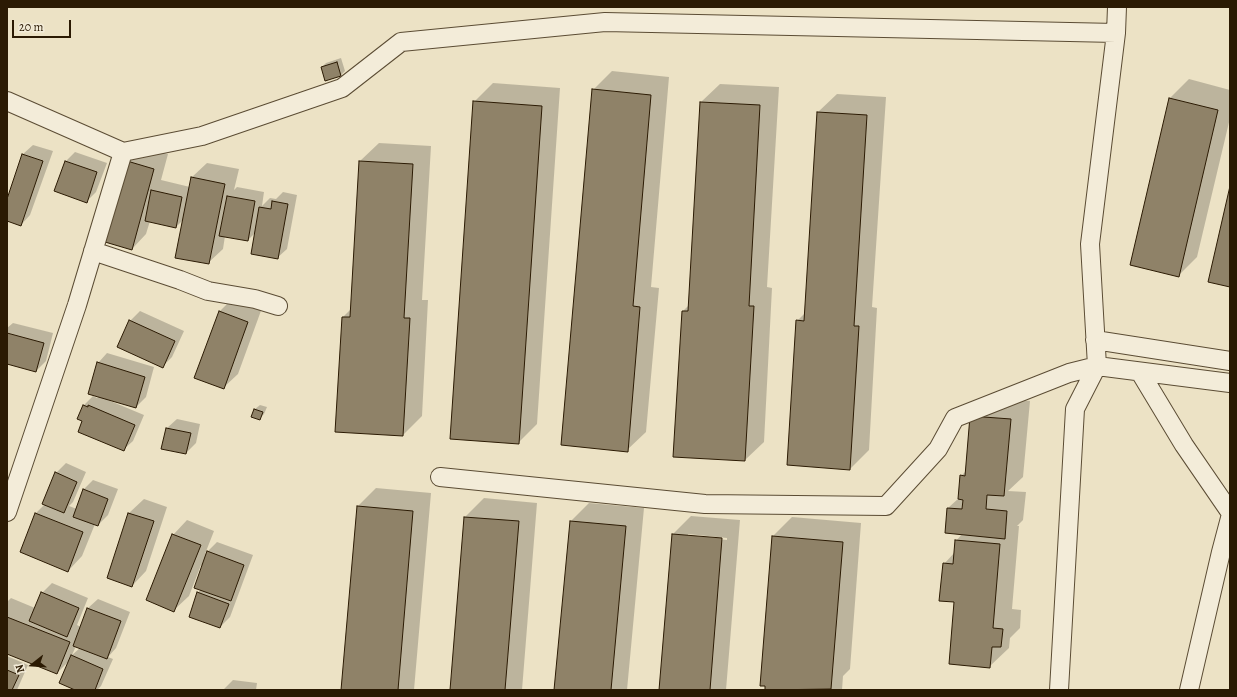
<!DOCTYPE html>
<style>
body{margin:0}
#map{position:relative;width:1237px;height:697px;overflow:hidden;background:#ece2c5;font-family:Alegreya,serif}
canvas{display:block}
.frame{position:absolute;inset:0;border:8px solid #2b1a03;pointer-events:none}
.north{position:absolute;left:12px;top:645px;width:40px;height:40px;-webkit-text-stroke:3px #f3ecd9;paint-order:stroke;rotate:253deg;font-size:11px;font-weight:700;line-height:16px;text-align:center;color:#2b1a03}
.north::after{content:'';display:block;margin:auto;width:14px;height:18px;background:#2b1a03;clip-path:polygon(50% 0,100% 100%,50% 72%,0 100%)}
.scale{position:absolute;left:12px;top:20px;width:59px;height:18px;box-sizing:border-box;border:2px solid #2b1a03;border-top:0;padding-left:5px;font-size:12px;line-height:14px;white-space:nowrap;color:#2b1a03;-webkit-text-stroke:3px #f3ecd9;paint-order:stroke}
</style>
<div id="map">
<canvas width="1237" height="697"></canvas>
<div class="frame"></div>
<div class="north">N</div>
<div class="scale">20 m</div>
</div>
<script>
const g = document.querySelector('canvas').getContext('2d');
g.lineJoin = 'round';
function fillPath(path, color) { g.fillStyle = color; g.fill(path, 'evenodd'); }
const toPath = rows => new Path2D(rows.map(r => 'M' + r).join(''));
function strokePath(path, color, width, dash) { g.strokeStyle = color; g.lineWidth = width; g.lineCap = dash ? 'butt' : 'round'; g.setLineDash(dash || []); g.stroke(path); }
fillPath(toPath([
 [341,58,345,71,341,75,322,67,326,63],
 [612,71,669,77,651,287,659,288,646,432,627,450,593,90],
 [1189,79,1230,90,1230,118,1197,257,1178,276,1131,264,1170,98],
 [493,83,560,88,537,424,518,443,474,102],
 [720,84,779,87,767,287,772,288,764,442,745,460,683,311,690,304,701,102],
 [837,94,886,97,872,307,877,308,869,450,850,469,797,321,806,312,818,112],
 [379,143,431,146,422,300,428,300,422,416,403,435,343,317,351,309,360,161],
 [33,145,53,151,30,215,21,225,7,220,7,202,23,154],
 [143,148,168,154,161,180,190,187,192,177,207,163,239,169,234,190,237,187,264,192,262,206,270,198,276,199,283,192,297,195,287,249,277,258,256,232,248,240,225,236,223,249,208,263,184,219,176,227,150,221,146,234,132,249,128,162],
 [75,152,107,163,96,192,86,202,66,161],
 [234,297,262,308,238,374,223,388,195,378,220,311],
 [140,311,184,331,172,357,162,367,130,321],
 [13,323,53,333,46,361,36,371,7,363,7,328],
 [107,353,154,367,146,397,136,407,108,399,108,400,144,415,133,441,123,450,84,420,83,406,93,396,97,398,99,396,98,363],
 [990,397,1030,401,1023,477,1008,491,1026,492,1023,520,1017,526,1019,526,1012,609,1021,610,1020,628,1010,638,1009,648,990,666,955,601,944,564,955,552,956,541,962,534,948,508,959,498,961,476,966,471,971,416],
 [260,405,267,407,264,414,259,419,255,409],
 [177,419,200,424,196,443,186,453,167,428],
 [66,463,86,472,73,502,69,506,77,509,84,489,93,480,118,489,108,515,98,525,95,524,82,556,68,571,21,552,36,513,45,504,56,473],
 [376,488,431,493,414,690,342,690,358,506],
 [484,498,537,503,522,690,451,690,465,517],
 [144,499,167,507,146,571,132,586,108,578,129,513],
 [589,503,644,508,627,690,555,690,571,521],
 [691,516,740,520,726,690,660,690,673,534],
 [688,534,727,538,727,540,688,536],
 [792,517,861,523,850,669,843,676,842,690,766,690,773,536],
 [187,520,214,531,205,554,217,542,253,555,230,617,220,627,198,593,201,589,202,566,201,565,189,596,174,610,173,535],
 [52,583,88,598,77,625,81,627,88,608,98,599,130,612,116,648,108,657,113,659,101,686,97,690,78,690,70,660,57,673,7,653,7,602,11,598,35,608,42,593],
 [76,646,80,648,72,655],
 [7,656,28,665,17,690,7,690],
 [233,680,257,683,256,690,223,690]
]), '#0003');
const building = toPath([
 [337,62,341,76,325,81,321,67,337,62],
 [592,89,651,95,633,306,640,307,628,452,561,445,592,89],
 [1169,98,1218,110,1179,277,1130,265,1169,98],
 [473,101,542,106,519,444,450,439,473,101],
 [700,102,760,105,749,306,754,306,745,461,673,457,682,311,688,311,700,102],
 [817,112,867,115,854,326,859,326,850,470,787,465,796,320,804,321,817,112],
 [22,154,43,161,21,226,7,221,7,199,22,154],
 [65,161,97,172,87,203,54,191,65,161],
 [127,161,154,169,132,250,105,242,127,161],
 [359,161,413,164,404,318,410,318,403,436,335,432,342,317,350,317,359,161],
 [191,177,225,184,209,264,175,258,191,177],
 [1230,186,1230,287,1208,282,1230,186],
 [151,190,182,197,176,228,145,221,151,190],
 [227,196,255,201,248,241,219,236,227,196],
 [272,201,288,204,278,259,251,254,259,207,271,209,272,201],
 [219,311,248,322,224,389,194,378,219,311],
 [129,320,175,341,163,368,117,347,129,320],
 [7,333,44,343,36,372,7,364,7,333],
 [97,362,145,377,136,408,88,394,97,362],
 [83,405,88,407,88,405,135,425,124,451,78,432,82,421,77,419,83,405],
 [254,409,263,412,260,420,251,417,254,409],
 [970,416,1011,419,1004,496,987,495,986,509,1007,511,1005,539,945,533,947,508,962,509,963,500,958,499,960,475,965,476,970,416],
 [166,428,191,433,186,454,161,449,166,428],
 [55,472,77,482,64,513,42,504,55,472],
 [83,489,108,499,98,526,73,517,83,489],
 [357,506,413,511,398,690,341,690,357,506],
 [35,513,83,532,68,572,20,552,35,513],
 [128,513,154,521,132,587,107,578,128,513],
 [464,517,519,521,505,690,450,690,464,517],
 [570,521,626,526,611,690,554,690,570,521],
 [172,534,201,545,174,612,146,600,172,534],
 [672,534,722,538,710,690,659,690,672,534],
 [772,536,843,542,831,689,765,690,765,686,760,686,772,536],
 [955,540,1000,544,993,628,1003,629,1001,647,992,647,990,668,949,664,954,602,939,601,943,563,953,564,955,540],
 [207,551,244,565,231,601,194,588,207,551],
 [41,592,79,608,67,637,29,621,41,592],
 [197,592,229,604,220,628,189,617,197,592],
 [87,608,121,621,107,659,73,646,87,608],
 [7,617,70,642,57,674,7,654,7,617],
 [71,655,103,669,95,690,75,690,59,683,71,655],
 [7,670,19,675,12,690,7,690,7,670]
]);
fillPath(building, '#8f8268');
strokePath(building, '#2b1a03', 1);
const street = toPath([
 [7,101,123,152,202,136,342,88,401,42,605,22,1116,33],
 [93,251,180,280,208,291,255,299,278,306],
 [1095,340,1230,361],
 [1140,372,1184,445,1230,512],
 [440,477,705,504,886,506,938,449,955,418,1069,373,1097,366,1230,383],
 [7,512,77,305,123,152],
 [1059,690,1075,409,1097,366,1090,244,1116,33,1117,7],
 [1189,690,1221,552,1230,518]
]);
strokePath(street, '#5b4c34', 20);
strokePath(street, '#f3ecd9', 18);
</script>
